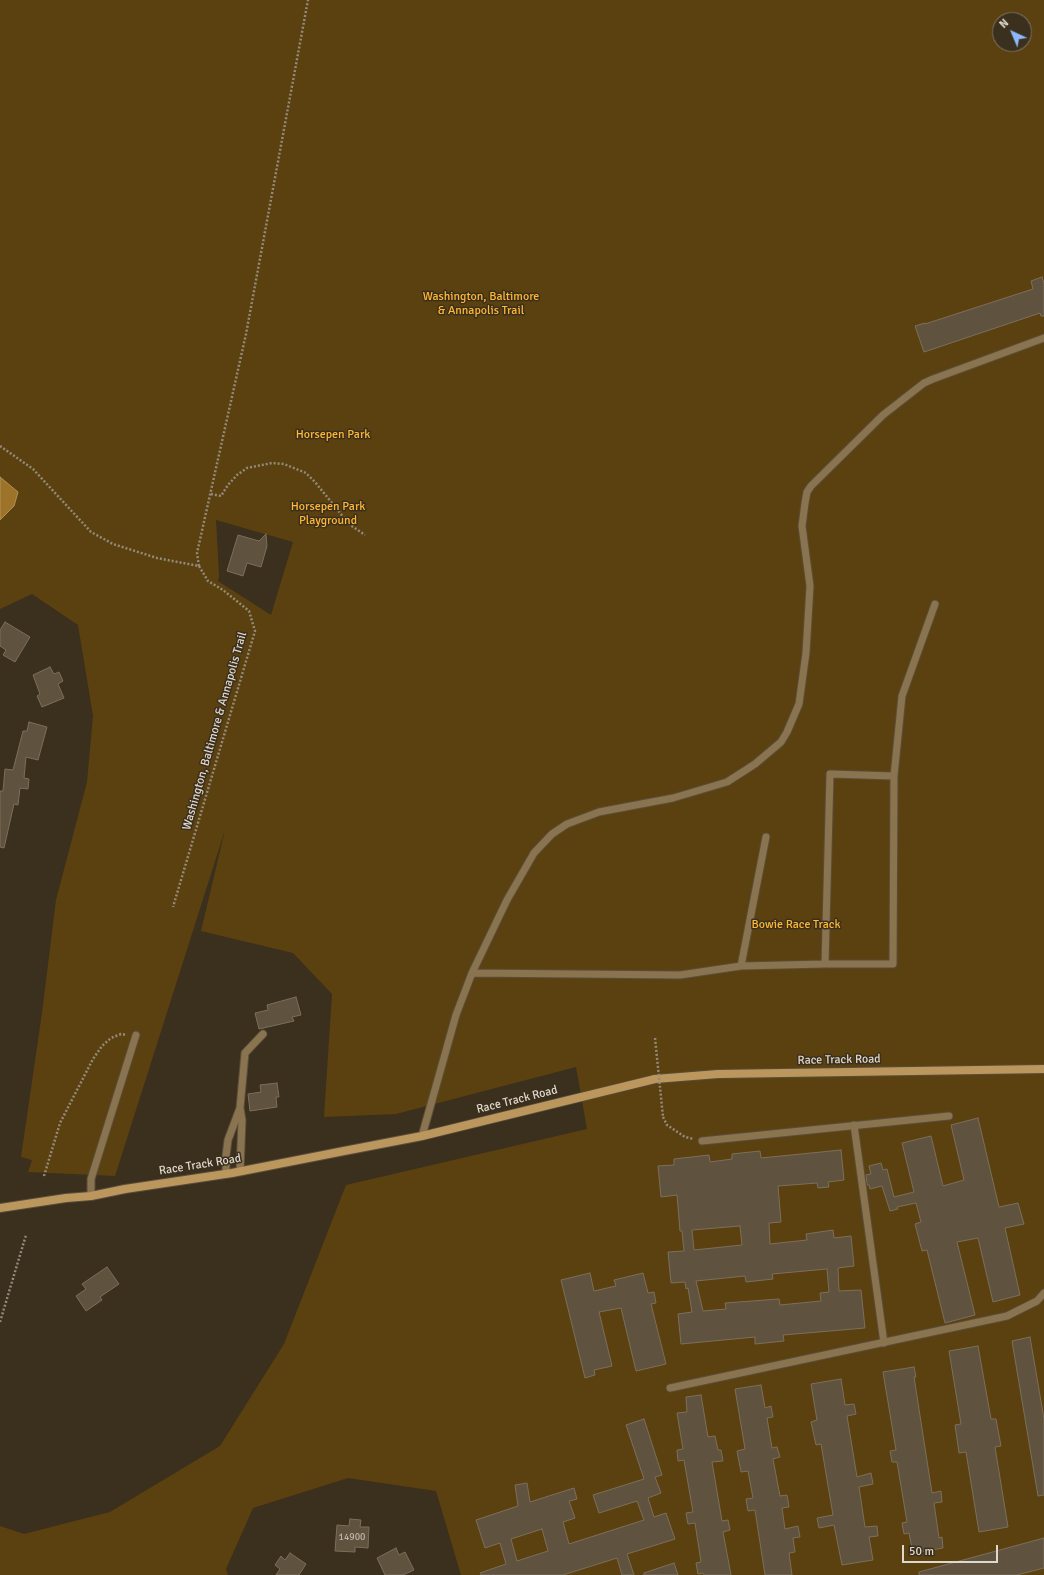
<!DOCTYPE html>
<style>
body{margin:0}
#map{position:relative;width:1044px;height:1575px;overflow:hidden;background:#3b2f1d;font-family:Signika,sans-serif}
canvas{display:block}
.north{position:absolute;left:992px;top:12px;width:40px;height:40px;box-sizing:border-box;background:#3b2f1d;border:1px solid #7d7363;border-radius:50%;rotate:316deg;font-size:11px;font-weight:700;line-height:16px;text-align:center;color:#dfd8cc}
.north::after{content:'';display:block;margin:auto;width:14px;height:18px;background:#8cb9fc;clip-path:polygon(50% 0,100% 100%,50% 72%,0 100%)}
.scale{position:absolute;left:902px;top:1545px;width:96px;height:18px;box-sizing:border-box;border:2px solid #dfd8cc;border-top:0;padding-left:5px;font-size:12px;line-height:14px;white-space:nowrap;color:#dfd8cc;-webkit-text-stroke:3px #3b2f1d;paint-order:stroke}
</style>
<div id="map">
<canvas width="1044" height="1575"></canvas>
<div class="north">N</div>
<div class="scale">50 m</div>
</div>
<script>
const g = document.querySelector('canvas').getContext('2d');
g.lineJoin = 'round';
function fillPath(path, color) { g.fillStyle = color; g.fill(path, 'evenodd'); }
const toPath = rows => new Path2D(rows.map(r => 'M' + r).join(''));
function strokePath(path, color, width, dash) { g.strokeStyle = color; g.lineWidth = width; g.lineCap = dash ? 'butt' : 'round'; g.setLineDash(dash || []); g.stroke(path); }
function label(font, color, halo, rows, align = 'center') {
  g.font = font + ' Signika,sans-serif'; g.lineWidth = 3; g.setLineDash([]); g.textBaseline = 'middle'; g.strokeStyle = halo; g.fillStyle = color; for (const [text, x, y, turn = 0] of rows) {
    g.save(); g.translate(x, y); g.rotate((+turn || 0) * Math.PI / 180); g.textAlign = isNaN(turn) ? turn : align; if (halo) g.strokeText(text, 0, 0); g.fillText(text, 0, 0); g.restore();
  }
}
fillPath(toPath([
 [0,0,1044,0,1044,1575,461,1575,436,1491,348,1478,253,1508,226,1569,228,1575,0,1575,0,1526,24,1534,110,1512,220,1446,284,1344,346,1185,587,1129,576,1067,396,1114,324,1117,332,994,293,953,201,931,225,830,115,1176,28,1172,32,1160,21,1157,42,1013,56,900,87,782,93,716,78,625,32,594,0,609],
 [1000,20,1024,20,1024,44,1000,44],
 [216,520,293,542,271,615,218,581,219,576]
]), '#5c4110');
const water = toPath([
 [0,477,18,492,14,506,0,520,0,477]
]);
fillPath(water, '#9d7329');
strokePath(water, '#b1915a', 1);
const building = toPath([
 [1042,277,1044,283,1044,316,1041,316,1040,313,924,352,915,326,925,323,925,324,1033,289,1031,281,1042,277],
 [266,534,267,546,261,567,247,563,243,576,227,571,238,535,259,541,266,534],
 [5,622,30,637,15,662,3,655,6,650,0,646,0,630,5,622],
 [50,667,54,674,59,672,63,681,58,684,64,698,42,707,37,696,40,694,33,675,50,667],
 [29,722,47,727,38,760,26,757,24,778,29,779,28,789,20,788,18,805,14,804,4,848,0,847,0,791,3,791,5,769,13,770,23,731,27,731,29,722],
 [296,997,301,1015,292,1017,294,1021,259,1029,255,1013,268,1010,267,1005,296,997],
 [277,1083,279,1097,276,1097,277,1107,250,1111,248,1094,261,1092,260,1085,277,1083],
 [978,1118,999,1207,1018,1203,1024,1224,1005,1228,1020,1295,993,1302,978,1238,957,1242,975,1315,945,1323,927,1250,922,1251,915,1224,921,1222,916,1203,897,1207,898,1209,890,1211,882,1186,870,1189,869,1185,867,1185,866,1175,871,1174,869,1166,881,1163,883,1170,887,1169,894,1197,914,1192,902,1143,931,1136,943,1186,964,1180,951,1125,978,1118],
 [841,1150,844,1180,828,1182,829,1187,818,1188,817,1183,778,1186,781,1222,769,1223,770,1244,807,1240,806,1234,833,1230,834,1238,851,1236,854,1266,838,1268,839,1291,861,1290,865,1328,783,1335,784,1341,755,1344,755,1337,681,1344,678,1314,692,1312,688,1288,686,1289,685,1282,671,1283,668,1252,684,1251,682,1231,680,1231,677,1195,661,1197,658,1166,674,1165,674,1159,709,1155,710,1162,732,1159,732,1154,760,1151,761,1158,841,1150],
 [740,1226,742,1245,694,1250,692,1230,740,1226],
 [827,1269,829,1292,820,1293,821,1301,780,1305,779,1299,725,1303,726,1309,703,1311,696,1281,745,1276,746,1282,773,1279,772,1274,827,1269],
 [107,1267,119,1284,100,1297,102,1300,86,1311,76,1296,86,1289,82,1284,107,1267],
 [590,1273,594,1291,616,1286,614,1280,643,1273,648,1293,654,1292,656,1303,651,1304,666,1364,636,1371,621,1308,599,1312,612,1366,594,1370,595,1375,585,1378,561,1280,590,1273],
 [1030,1337,1044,1419,1044,1495,1038,1496,1012,1341,1030,1337],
 [978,1346,991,1419,996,1419,1001,1446,995,1447,1008,1527,979,1532,966,1452,959,1453,955,1425,961,1424,949,1351,978,1346],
 [914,1367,916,1377,914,1377,932,1493,941,1491,942,1502,934,1503,939,1538,942,1537,943,1548,913,1553,909,1533,904,1534,902,1523,907,1522,897,1462,892,1462,890,1451,896,1450,883,1372,914,1367],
 [841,1379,845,1405,854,1404,856,1414,847,1416,857,1477,871,1473,873,1484,859,1487,865,1527,877,1526,878,1536,869,1537,873,1560,842,1565,834,1525,819,1528,817,1518,833,1515,821,1444,816,1445,811,1422,817,1420,811,1384,841,1379],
 [761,1385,765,1408,771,1406,773,1417,767,1418,772,1448,777,1447,780,1457,773,1459,780,1496,787,1495,789,1507,782,1508,785,1529,798,1526,800,1537,793,1538,795,1552,789,1553,792,1575,765,1575,755,1510,748,1511,746,1499,753,1498,748,1471,741,1472,737,1451,745,1449,735,1389,761,1385],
 [701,1395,708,1437,715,1436,718,1450,721,1450,723,1461,712,1462,722,1521,728,1520,730,1530,723,1532,731,1575,704,1575,703,1573,698,1574,696,1563,701,1562,695,1523,688,1524,686,1513,693,1512,684,1460,678,1461,677,1450,683,1449,677,1413,687,1412,686,1397,701,1395],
 [644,1419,662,1475,655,1477,661,1493,648,1498,654,1517,666,1513,675,1539,627,1554,634,1575,622,1575,617,1558,563,1575,481,1575,480,1573,506,1564,500,1543,485,1548,476,1520,518,1506,515,1485,527,1483,530,1502,574,1488,577,1499,569,1501,575,1518,563,1522,569,1544,644,1520,637,1501,599,1513,593,1495,644,1479,626,1425,644,1419],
 [542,1529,548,1551,517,1561,511,1539,542,1529],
 [350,1519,361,1520,360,1527,369,1527,368,1548,355,1547,355,1552,335,1551,337,1525,349,1526,350,1519],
 [1044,1538,1044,1568,1017,1575,919,1575,919,1572,1044,1538],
 [396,1548,399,1555,405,1552,414,1570,403,1575,385,1575,377,1558,396,1548],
 [290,1553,306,1564,299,1575,276,1575,280,1569,275,1565,281,1556,285,1560,290,1553],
 [674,1563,678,1575,644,1575,644,1573,674,1563]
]);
fillPath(building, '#5f523f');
strokePath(building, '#7c6f5a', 1);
const lane = toPath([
 [894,776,902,696,935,604],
 [741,966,766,837],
 [472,973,680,975,741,966,825,964,893,964,894,776,830,774,825,964],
 [240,1108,245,1053,263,1034],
 [854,1125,884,1343],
 [422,1136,456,1015,472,973,507,900,534,853,552,834,567,824,599,812,673,798,727,782,755,764,781,742,787,732,799,704,806,653,810,586,802,526,805,503,807,492,811,486,883,415,924,383,933,379,1044,338],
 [702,1141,949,1116],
 [226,1174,226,1156,228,1140,240,1108,242,1120,240,1171],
 [91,1196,91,1179,136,1035],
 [670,1388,1007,1316,1037,1301,1044,1293]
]);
const secondary = toPath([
 [0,1208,66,1198,91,1196,125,1189,232,1173,344,1151,422,1136,655,1079,718,1074,1044,1069]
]);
strokePath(lane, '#594d3c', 9);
strokePath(secondary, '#594d3c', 10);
strokePath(toPath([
 [0,446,33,469,91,532,113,544,157,558,199,566,208,581,223,590,249,611,255,631,173,907],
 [211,494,221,496,228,485,237,475,247,468,272,463,284,464,306,473,315,482,349,524,365,535],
 [199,566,197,553,246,334,308,0],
 [663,1117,667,1125,685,1137,694,1139],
 [44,1176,60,1123,93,1059,102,1046,111,1038,121,1034,127,1035],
 [0,1322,26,1235]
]), '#938a7b', 2.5, [2, 2]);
strokePath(lane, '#8a734f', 7);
strokePath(secondary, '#bc975d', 8);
strokePath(toPath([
 [655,1038,663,1117]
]), '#938a7b', 2.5, [2, 2]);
label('10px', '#bfb6a9', null, [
 ["14900",352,1537]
]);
label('12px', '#ffb831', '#3b2f1d', [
 ["Washington, Baltimore",481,297],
 ["& Annapolis Trail",481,311],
 ["Horsepen Park",333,435],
 ["Horsepen Park",328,507],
 ["Playground",328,521],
 ["Bowie Race Track",796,925]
]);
label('12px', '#dfd8cc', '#3b2f1d', [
 ["Washington, Baltimore & Annapolis Trail",215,731,-74],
 ["Race Track Road",839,1060,-1],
 ["Race Track Road",517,1100,-14],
 ["Race Track Road",200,1165,-9]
]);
</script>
